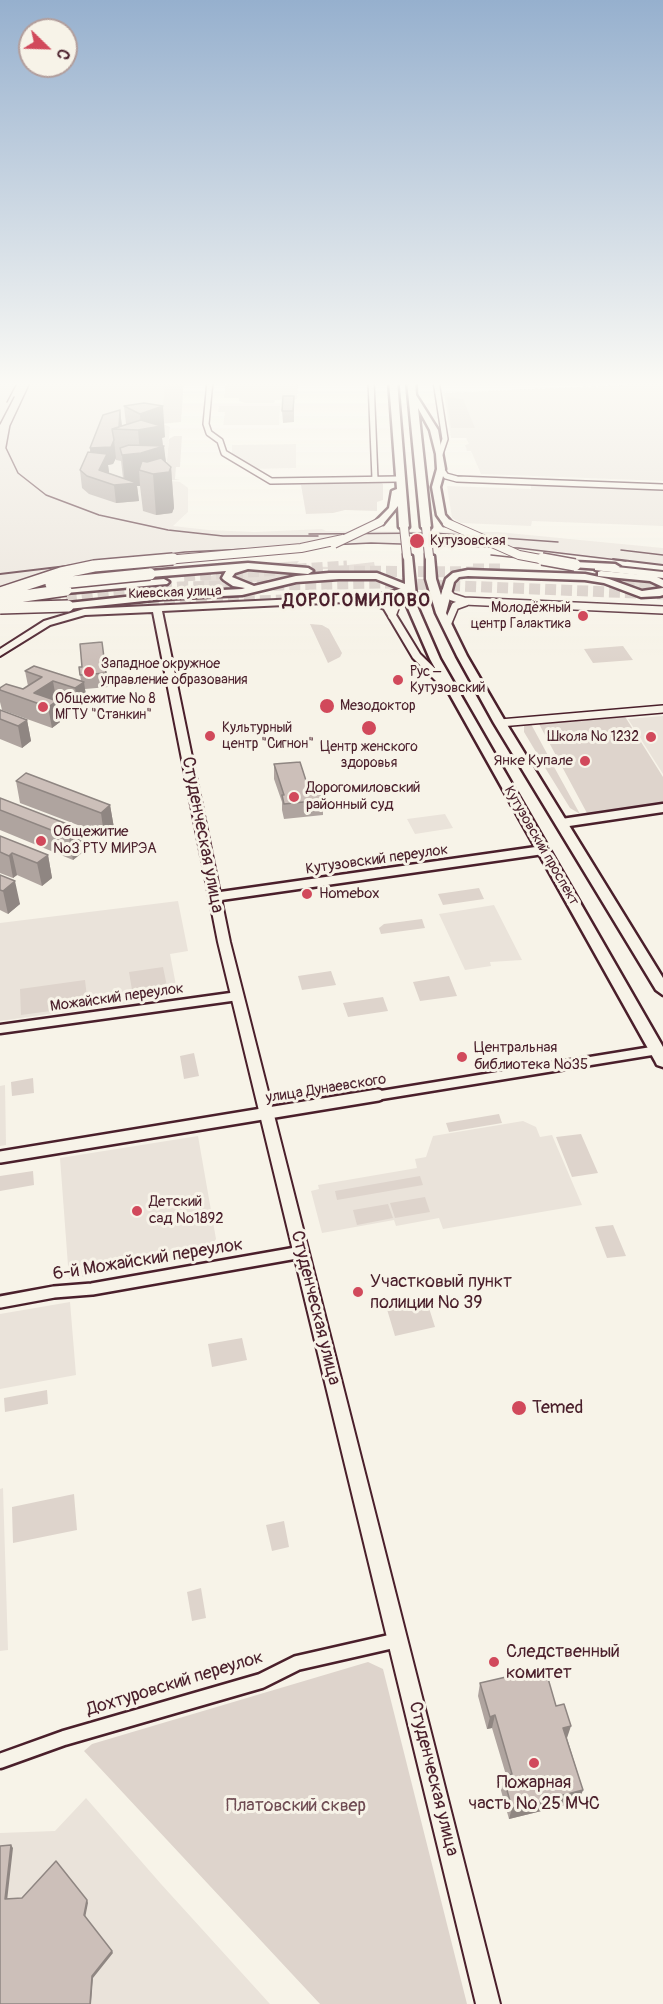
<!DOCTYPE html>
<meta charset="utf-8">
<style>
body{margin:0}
#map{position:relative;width:663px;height:2004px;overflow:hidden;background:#f7f3e8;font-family:Pangolin,sans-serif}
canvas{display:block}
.north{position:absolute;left:18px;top:18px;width:60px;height:60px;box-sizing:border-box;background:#f7f3e8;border:2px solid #b29e9c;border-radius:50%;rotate:113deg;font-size:16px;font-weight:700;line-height:24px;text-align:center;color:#4a1f2b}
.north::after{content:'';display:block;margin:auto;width:21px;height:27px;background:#d1495b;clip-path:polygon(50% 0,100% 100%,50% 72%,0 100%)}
</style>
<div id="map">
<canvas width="663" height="2004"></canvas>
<div class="north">С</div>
</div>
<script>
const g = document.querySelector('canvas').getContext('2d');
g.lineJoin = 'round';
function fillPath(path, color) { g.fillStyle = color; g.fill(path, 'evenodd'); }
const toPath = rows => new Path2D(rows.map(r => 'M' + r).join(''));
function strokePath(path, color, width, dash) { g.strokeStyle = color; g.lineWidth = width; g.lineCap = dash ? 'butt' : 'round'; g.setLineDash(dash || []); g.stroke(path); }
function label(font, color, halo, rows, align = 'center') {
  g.font = font + ' Pangolin,sans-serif'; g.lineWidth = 6; g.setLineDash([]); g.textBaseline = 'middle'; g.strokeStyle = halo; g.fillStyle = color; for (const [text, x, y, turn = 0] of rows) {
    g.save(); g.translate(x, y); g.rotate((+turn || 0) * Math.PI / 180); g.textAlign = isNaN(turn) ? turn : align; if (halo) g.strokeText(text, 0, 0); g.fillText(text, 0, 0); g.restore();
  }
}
fillPath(toPath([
 [0,381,169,381,161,423,170,427,165,480,180,482,188,488,188,512,173,526,209,530,255,532,322,529,326,531,498,532,663,548,663,566,521,550,461,546,373,544,286,547,117,566,47,587,0,606],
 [298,381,297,399,275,400,274,403,244,403,239,401,239,398,224,398,226,382],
 [622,381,663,381,663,481,481,474,471,451,467,451,465,445,469,444,466,438,451,438,444,393,625,385],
 [219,406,280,406,279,425,223,425,225,412,218,412],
 [296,444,296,468,254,469,232,455,232,445],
 [531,484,663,489,663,526,532,521,531,526,461,523,452,518,447,486,531,489],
 [663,716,663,774,628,719],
 [445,814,453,828,415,834,407,819],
 [178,901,188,951,170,954,178,996,0,1021,0,923],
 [494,905,522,960,490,962,491,966,465,970,439,914],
 [5,1085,6,1145,0,1146,0,1086],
 [523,1121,536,1127,540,1137,552,1135,582,1205,443,1229,439,1218,396,1226,394,1220,322,1233,311,1191,319,1189,318,1185,417,1168,415,1159,426,1157,433,1136],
 [198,1136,216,1239,206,1256,69,1279,60,1158],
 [70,1302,76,1375,0,1389,0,1314],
 [3,1488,8,1650,0,1651,0,1489],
 [86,1798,161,1884,270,2004,0,2004,0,1833,55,1831]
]), '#eae3da');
fillPath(toPath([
 [169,381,184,381,181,422,161,424,165,384],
 [447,397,463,399,475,428,451,428],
 [174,436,182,436,180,467,176,467,175,479,180,479,169,481,165,480,169,439],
 [380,482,383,484,383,500,377,502,377,511,345,510,333,513,306,514,301,485],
 [299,561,295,566,331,567,374,562,375,567,379,568,379,572,338,572,338,569,300,569,256,564],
 [230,568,224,572,223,580,243,590,190,593,195,587,202,586,204,582,201,581,205,578,217,574,216,570],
 [250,569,298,573,298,574,251,583,238,581,234,578,235,575],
 [594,575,651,580,661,587,646,593],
 [310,624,322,625,329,629,342,653,340,657,328,663],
 [623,646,633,660,593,663,584,649],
 [624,715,663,777,663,804,588,815,538,722],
 [531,724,551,761,542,762,524,732,524,726],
 [553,765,580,814,570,808,544,766],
 [479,888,484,899,443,905,438,894],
 [422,919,425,928,381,934,379,928,384,924],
 [163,967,168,991,133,996,129,972],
 [331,971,336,985,302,990,298,976],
 [449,976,457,996,420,1001,413,982],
 [85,980,88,1006,21,1015,20,989],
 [383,997,388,1011,348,1017,343,1003],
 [194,1053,199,1076,184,1079,180,1056],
 [33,1078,34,1093,12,1096,11,1082],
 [499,1114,502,1123,449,1132,446,1123],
 [581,1134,598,1173,572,1177,556,1137],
 [33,1171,34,1185,0,1191,0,1176],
 [420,1176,423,1185,337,1200,335,1191],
 [425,1197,430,1212,395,1218,390,1203],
 [388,1204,393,1218,357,1225,353,1210],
 [613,1225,626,1256,607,1258,595,1227],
 [411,1301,415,1311,429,1308,435,1327,395,1336,386,1306],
 [242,1338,247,1360,212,1367,208,1344],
 [47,1390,48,1404,5,1412,4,1398],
 [74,1494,77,1530,13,1543,12,1507],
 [284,1521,289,1547,272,1551,266,1525],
 [201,1588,206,1618,192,1621,187,1592],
 [368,1662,383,1669,467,2004,320,2004,84,1751,92,1744]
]), '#ded4cc');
strokePath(toPath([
 [473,569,503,569],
 [338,571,481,572],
 [184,576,347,566],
 [592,578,651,585],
 [367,598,451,596],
 [50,601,180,587,383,583,663,594],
 [100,602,135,604,286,600]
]), '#d4c9c2', 11, [11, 5]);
const streetFar4 = toPath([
 [210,381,206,424,209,433,220,441,224,453,271,481,398,479],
 [371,381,375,479],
 [436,381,445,439,440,454],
 [441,469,446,476,457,479,663,487]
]);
const streetFar3 = toPath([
 [446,591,452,597,464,601,663,610],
 [392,616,397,603,409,589],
 [447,625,455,606,466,602],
 [500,723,663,709]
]);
const streetFar2 = toPath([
 [562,823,663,808],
 [214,897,543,850],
 [0,1029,238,996],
 [369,1097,658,1050]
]);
const streetFar1 = toPath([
 [0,1157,378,1095],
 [0,1302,54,1292,92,1289,302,1252]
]);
const street = toPath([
 [0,1761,64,1738,261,1681,297,1663,398,1640]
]);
const secondary = toPath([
 [598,565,663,572,663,578,595,570,595,566,598,565],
 [409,586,413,589,412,591,377,600,390,605,420,654,455,688,455,692,447,692,413,658,384,609,366,601,162,611,230,942,500,2004,476,2004,218,942,153,612,85,615,50,625,0,656,0,649,44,621,84,609,362,596,390,592,409,586]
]);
const primary = toPath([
 [389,381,397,381,409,527,404,530,399,527,398,506,383,524,375,522,389,508,392,491,397,489,389,381],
 [407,381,415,381,416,395,438,430,445,469,440,487,445,515,452,523,450,525,444,525,437,515,432,487,437,469,436,454,430,430,418,408,431,527,426,530,421,527,407,381],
 [404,554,412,556,417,606,440,659,663,1047,663,1067,657,1065,655,1061,430,659,407,606,406,591,376,579,339,579,296,582,242,595,163,599,68,609,63,606,68,603,163,593,242,589,245,588,233,586,224,580,222,578,226,571,150,577,145,574,150,571,248,563,308,568,313,571,308,574,248,569,235,573,232,577,254,586,296,576,329,573,377,573,405,584,404,554],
 [426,554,434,556,436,579,441,595,446,579,453,573,468,570,585,574,609,579,642,591,663,588,663,595,660,596,641,597,604,583,585,580,468,576,459,577,454,582,446,613,467,656,506,723,663,978,663,995,656,990,494,723,457,656,436,613,426,579,426,554],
 [575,562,615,564,620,567,615,570,572,567,570,565,575,562],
 [601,571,655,576,663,580,663,587,650,581,598,576,598,572,601,571],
 [164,579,169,582,167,584,66,593,61,590,66,587,164,579]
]);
strokePath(streetFar4, '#4a1f2b', 8);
strokePath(streetFar3, '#4a1f2b', 10);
strokePath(streetFar2, '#4a1f2b', 13);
strokePath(streetFar1, '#4a1f2b', 16);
strokePath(street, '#4a1f2b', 19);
strokePath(secondary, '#4a1f2b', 4);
strokePath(primary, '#4a1f2b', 5);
strokePath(streetFar4, '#f7f3e8', 5);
strokePath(streetFar3, '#f7f3e8', 7);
strokePath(streetFar2, '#f7f3e8', 8);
strokePath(streetFar1, '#f7f3e8', 11);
strokePath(street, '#f7f3e8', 14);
fillPath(secondary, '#f7f3e8');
fillPath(primary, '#f7f3e8');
strokePath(toPath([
 [31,381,10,426,6,448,18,473,46,495,99,515,168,530,223,536,318,536],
 [7,402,18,381],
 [0,424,14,397],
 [309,534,433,533,558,542],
 [621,550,663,555],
 [491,555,546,561],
 [112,561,185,552,371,543,518,548,626,561],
 [194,561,210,559]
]), '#4a1f2b', 1.5);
strokePath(toPath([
 [531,559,578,564],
 [613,559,663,565],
 [0,574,125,559],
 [0,610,52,588,122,568,208,559]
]), '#4a1f2b', 2);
const primaryBridgeFar1 = toPath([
 [447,523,519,555,551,561],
 [404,527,407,556],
 [426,527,429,556],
 [334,544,380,522],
 [155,561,301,548,343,539]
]);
const primaryBridge = toPath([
 [542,559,575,565],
 [51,584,150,574],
 [0,593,61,573,94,566,173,559],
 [3,599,66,590],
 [0,608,68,606]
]);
strokePath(primaryBridgeFar1, '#4a1f2b', 10, []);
strokePath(primaryBridge, '#4a1f2b', 14, []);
strokePath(primaryBridgeFar1, '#f7f3e8', 8);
strokePath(primaryBridge, '#f7f3e8', 11);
fillPath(toPath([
 [294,396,294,422,283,423,282,411],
 [144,403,165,437,162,438,163,446,166,462,171,467,174,508,172,513,156,515,143,511,140,486,137,486,139,501,116,503,89,494,82,488,80,470,90,453,90,448,120,410,122,426,126,424,124,406],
 [116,458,116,460,121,461,123,478,109,473,108,465,113,464],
 [102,642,108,687,85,689,87,703,79,709,57,702,60,722,52,728,2,710,0,702,0,688,23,689,28,686,25,671,81,681,79,667,82,667],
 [0,710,27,720,31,741,22,748,0,739],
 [274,764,310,793,323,800,323,815,284,819,282,810,282,802,274,779],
 [16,781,110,805,114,828,104,835,20,803],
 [0,798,80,829,83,852,73,860,0,830],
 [0,836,48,855,52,878,42,886,17,875,13,878,0,873],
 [0,875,20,904,8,914,0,910],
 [480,1683,567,1738,583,1790,578,1802,509,1819,500,1787,503,1776,506,1775,492,1728,487,1729,478,1696]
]), '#afa49f');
fillPath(toPath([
 [163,406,165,437,162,438,163,447,164,446,167,472,171,467,174,508,172,513,156,515,153,474,139,470,140,486,137,486,139,501,116,503,114,485,125,484,122,455,140,453,138,430,141,430,140,414],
 [120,410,122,427,119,429],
 [114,440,116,458,113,464,108,465,109,472,105,482,99,470,92,466,90,448],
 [53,681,60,722,52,728,48,707,34,693],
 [84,682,87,703,79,709,75,688],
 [27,720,31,741,22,748,18,726],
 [110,805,114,828,104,835,101,813],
 [80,829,83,852,73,860,69,837],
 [12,853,17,875,13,878,9,856],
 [48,855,52,878,42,886,37,863],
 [15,881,20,904,8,914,3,891],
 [495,1715,492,1728,487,1729,490,1717],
 [571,1726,567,1738,559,1740,563,1728],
 [583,1790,578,1802,509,1819,512,1808],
 [11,1845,13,1848,7,1901,5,1899],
 [87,1900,88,1903,85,1918,84,1915],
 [112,1951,113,1953,93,1978,91,2004,90,2004,92,1976]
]), '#8f8682');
const building = toPath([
 [283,396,294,396,293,411,282,411,283,396],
 [144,403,163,406,140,414,124,406,144,403],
 [120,410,119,427,112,429,114,440,111,447,90,448,103,415,120,410],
 [141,420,161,426,138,430,112,429,141,420],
 [129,445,164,446,141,453,122,455,120,448,129,445],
 [88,452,107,454,99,470,137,483,114,485,87,476,80,470,88,452],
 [161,458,171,467,169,472,153,474,139,470,142,461,147,462,161,458],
 [102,642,106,673,80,675,79,667,82,667,80,644,102,642],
 [34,666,84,682,75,688,53,681,34,693,57,701,48,707,0,690,0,688,6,684,23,689,42,677,25,671,34,666],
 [0,710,27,720,18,726,0,719,0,710],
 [300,762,310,793,320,792,323,800,284,804,282,795,284,795,274,764,300,762],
 [26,773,110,805,101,813,16,781,26,773],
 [0,798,80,829,69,837,0,810,0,798],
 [0,836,48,855,37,863,12,853,9,856,0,852,0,836],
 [0,875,15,881,3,891,0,890,0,875],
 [545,1668,556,1706,564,1704,571,1726,563,1728,583,1790,512,1808,503,1776,512,1774,495,1715,490,1717,480,1683,545,1668],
 [11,1845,5,1899,22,1898,56,1861,87,1900,84,1915,112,1951,92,1976,90,2004,0,2004,0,1846,11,1845]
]);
fillPath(building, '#ccbfb9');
strokePath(building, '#8f8682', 1.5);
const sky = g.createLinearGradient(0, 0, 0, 661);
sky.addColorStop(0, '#96b0ce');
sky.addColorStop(0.58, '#fbfaf5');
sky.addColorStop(1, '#fbfaf500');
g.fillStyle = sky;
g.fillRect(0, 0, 663, 661);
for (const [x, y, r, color] of [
 [417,541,8,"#d1495b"],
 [583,616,6,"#d1495b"],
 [89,672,6,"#d1495b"],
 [398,680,6,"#d1495b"],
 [327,706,8,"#d1495b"],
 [43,707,6,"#d1495b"],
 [369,728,8,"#d1495b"],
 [210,736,6,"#d1495b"],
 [651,737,6,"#d1495b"],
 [585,761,6,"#d1495b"],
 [294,797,6,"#d1495b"],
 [41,841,6,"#d1495b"],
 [307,894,6,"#d1495b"],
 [462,1057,6,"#d1495b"],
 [137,1211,6,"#d1495b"],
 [358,1292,6,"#d1495b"],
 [519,1408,8,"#d1495b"],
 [494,1662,6,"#d1495b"],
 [534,1763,6,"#d1495b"]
]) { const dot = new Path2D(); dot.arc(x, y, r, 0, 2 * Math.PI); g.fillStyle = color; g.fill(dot); strokePath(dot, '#f7f3e8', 2); }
label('14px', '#4a1f2b', '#f7f3e8', [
 ["Кутузовская",430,541],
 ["Молодёжный",571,608,"right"],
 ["центр Галактика",571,624,"right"],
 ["Западное окружное",101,664],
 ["управление образования",101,680],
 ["Рус –",410,672],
 ["Кутузовский",410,688],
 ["Общежитие № 8",55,699],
 ["МГТУ \"Станкин\"",55,715],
 ["Мезодоктор",340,706],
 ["Культурный",222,728],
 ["центр \"Сигнон\"",222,744],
 ["Школа № 1232",639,737,"right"],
 ["Центр женского",369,747,"center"],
 ["здоровья",369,763,"center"]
], 'left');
label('14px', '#4a1f2b', '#f7f3e8', [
 ["Киевская улица",175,593,-2],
 ["Кутузовский проспект",541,846,60]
]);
label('15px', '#4a1f2b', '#f7f3e8', [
 ["Янке Купале",573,761,"right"],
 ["Дорогомиловский",306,788],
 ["районный суд",306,805],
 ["Общежитие",53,832],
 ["№3 РТУ МИРЭА",53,849],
 ["Homebox",319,894],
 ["Центральная",474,1048],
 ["библиотека №35",474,1065],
 ["Детский",149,1202],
 ["сад №1892",149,1219]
], 'left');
label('15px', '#4a1f2b', '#f7f3e8', [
 ["Кутузовский переулок",377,860,-8],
 ["Можайский переулок",117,998,-8],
 ["улица Дунаевского",326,1089,-9]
]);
g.letterSpacing = '1.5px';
label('bold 18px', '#4a1f2b', '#f7f3e8', [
 ["ДОРОГОМИЛОВО",357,601]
]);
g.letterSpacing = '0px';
label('18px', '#4a1f2b', '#f7f3e8', [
 ["Студенческая улица",202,835,79],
 ["6-й Можайский переулок",148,1260,-9],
 ["Студенческая улица",315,1308,76],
 ["Дохтуровский переулок",175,1684,-17],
 ["Студенческая улица",433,1779,76]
]);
label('18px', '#4a1f2b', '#f7f3e8', [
 ["Участковый пункт",370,1282],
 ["полиции № 39",370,1303],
 ["Temed",532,1408],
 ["Следственный",506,1652],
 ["комитет",506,1673],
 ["Пожарная",534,1783,"center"],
 ["часть № 25 МЧС",534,1804,"center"]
], 'left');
label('18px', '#6f4c53', '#f7f3e8', [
 ["Платовский сквер",296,1806]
]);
</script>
